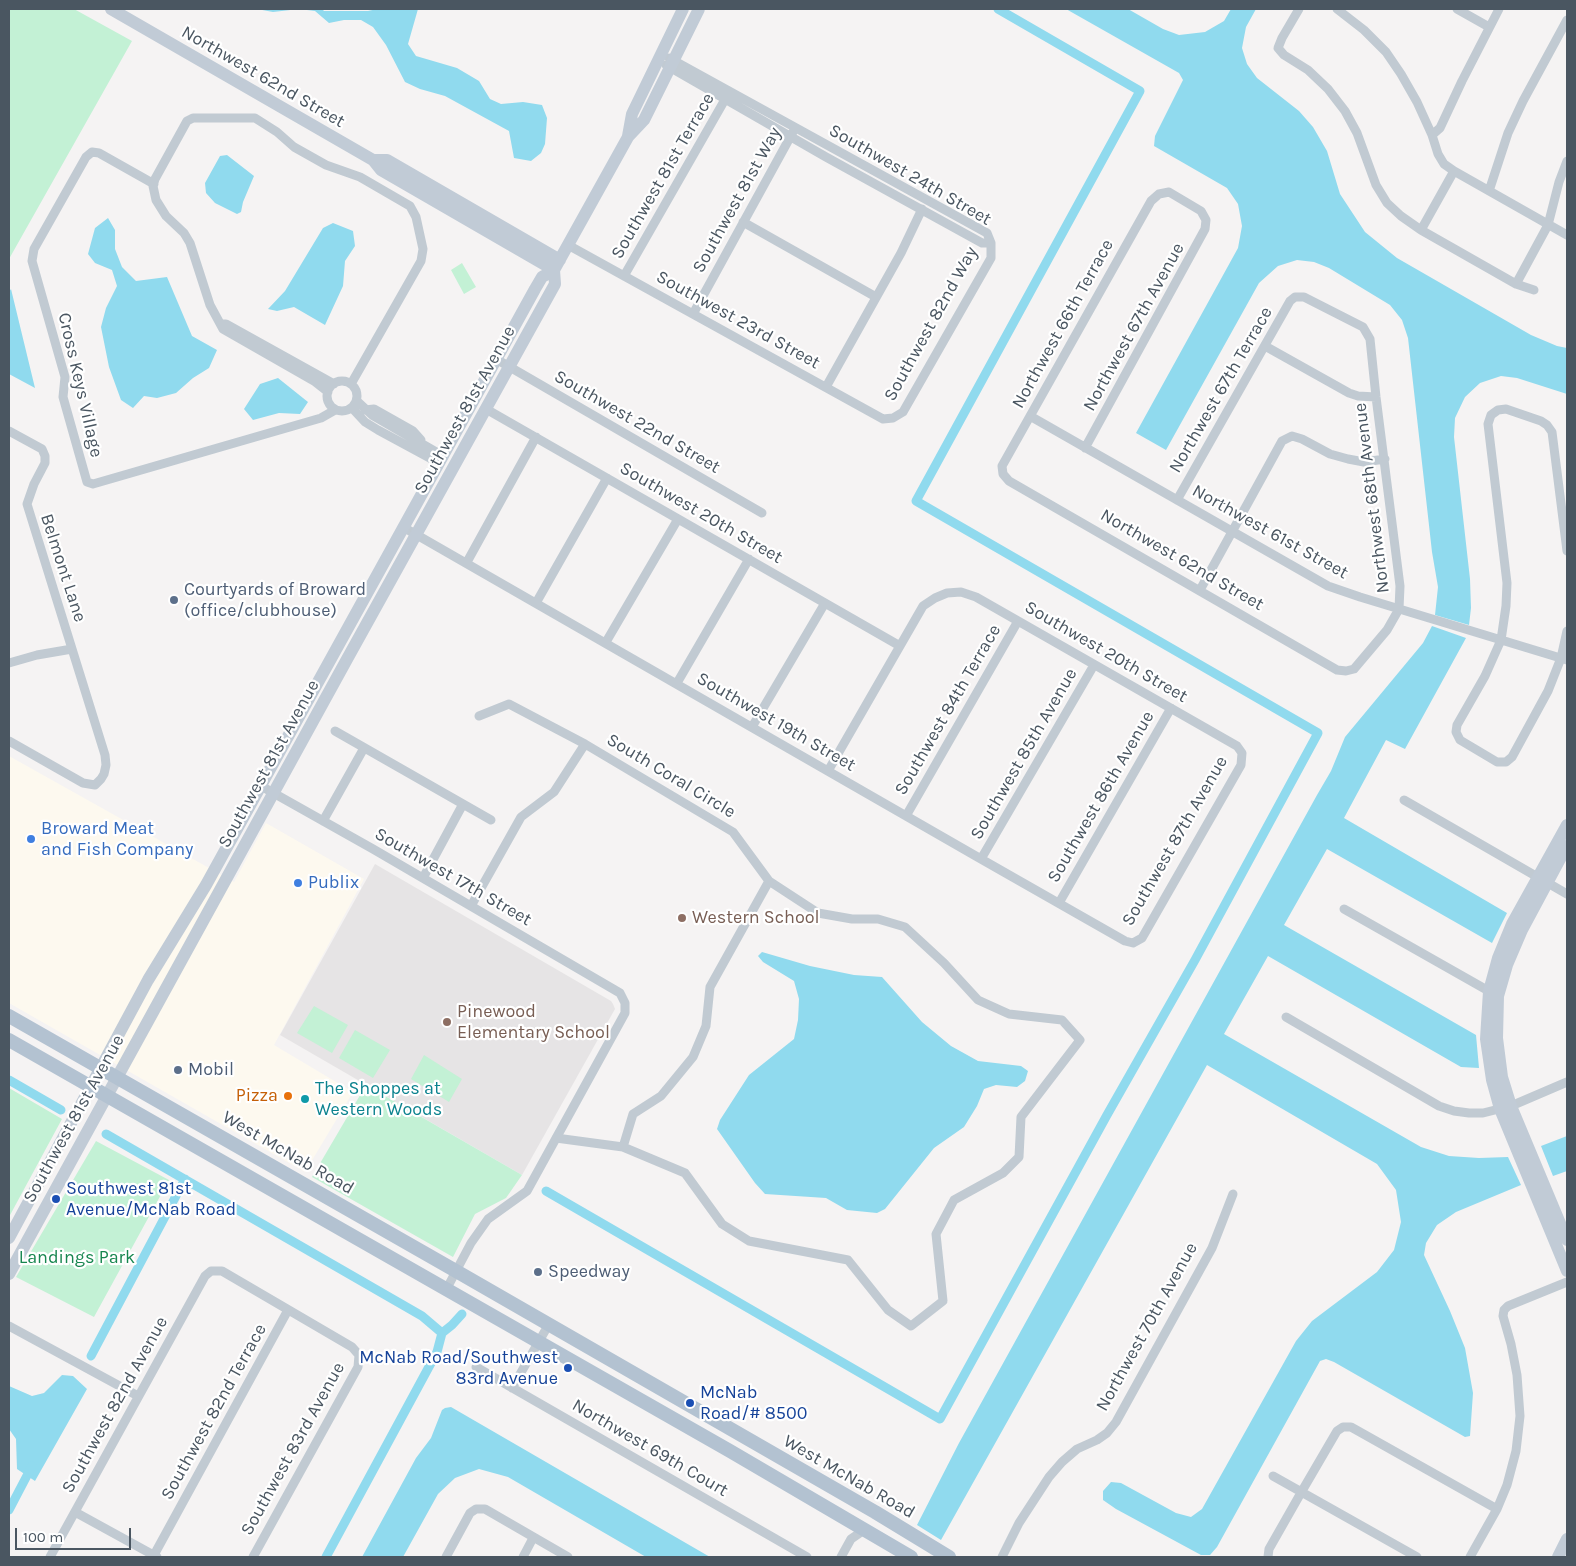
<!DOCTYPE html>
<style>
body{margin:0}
#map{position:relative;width:1576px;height:1566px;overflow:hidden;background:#f5f3f3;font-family:Karla,sans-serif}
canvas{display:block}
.frame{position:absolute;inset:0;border:10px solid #4a5661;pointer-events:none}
.scale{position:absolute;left:15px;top:1528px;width:116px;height:22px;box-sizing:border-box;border:2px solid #4a5661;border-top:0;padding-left:6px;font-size:15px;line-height:18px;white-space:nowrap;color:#4a5661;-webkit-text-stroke:4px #fff;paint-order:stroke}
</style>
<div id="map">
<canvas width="1576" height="1566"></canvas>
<div class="frame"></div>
<div class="scale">100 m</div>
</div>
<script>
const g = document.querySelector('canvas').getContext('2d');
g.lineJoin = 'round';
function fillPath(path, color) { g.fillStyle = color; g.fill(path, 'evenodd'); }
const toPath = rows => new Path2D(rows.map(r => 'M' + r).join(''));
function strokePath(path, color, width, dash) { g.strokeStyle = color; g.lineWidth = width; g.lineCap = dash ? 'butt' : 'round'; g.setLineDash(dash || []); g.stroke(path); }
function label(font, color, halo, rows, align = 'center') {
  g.font = font + ' Karla,sans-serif'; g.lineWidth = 4.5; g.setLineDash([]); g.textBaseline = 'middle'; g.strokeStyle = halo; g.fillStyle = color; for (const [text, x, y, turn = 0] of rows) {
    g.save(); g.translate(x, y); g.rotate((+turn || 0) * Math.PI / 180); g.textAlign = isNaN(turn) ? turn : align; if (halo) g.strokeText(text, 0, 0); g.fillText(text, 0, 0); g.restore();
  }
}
fillPath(toPath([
 [9,756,234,882,266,823,364,879,274,1045,353,1092,305,1172,9,1003]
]), '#fdf9ef');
fillPath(toPath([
 [375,864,611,1001,613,1004,615,1009,522,1175,280,1035]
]), '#e6e4e5');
fillPath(toPath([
 [9,9,74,9,132,41,9,259],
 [462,263,476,287,464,294,451,270],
 [314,1006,348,1025,332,1053,297,1033],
 [355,1030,390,1050,373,1078,339,1058],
 [424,1055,462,1079,449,1102,411,1079],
 [366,1085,522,1175,506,1198,475,1214,453,1257,312,1177],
 [9,1088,62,1119,9,1217],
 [96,1141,169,1180,94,1317,16,1277]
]), '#c3f1d5');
fillPath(toPath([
 [257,9,322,9,324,11,368,11,377,9,418,9,408,44,416,56,457,68,479,81,490,99,501,104,523,102,542,105,547,118,545,144,541,153,531,161,514,158,509,131,445,96,420,89,405,82,386,45,373,27,361,20,344,20,329,23,315,11,299,9,273,12],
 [1066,9,1128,9,1163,29,1179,35,1205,32,1224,21,1231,9,1256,9,1246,27,1242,48,1247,64,1257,78,1299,111,1313,127,1327,151,1340,194,1365,232,1397,258,1531,335,1557,346,1567,348,1567,394,1517,378,1501,376,1480,383,1465,397,1455,418,1454,437,1470,579,1471,608,1469,625,1435,615,1438,587,1432,552,1408,338,1402,320,1390,305,1329,268,1314,262,1297,260,1278,266,1259,283,1166,450,1136,433,1238,248,1242,226,1238,204,1227,188,1154,146,1155,136,1183,80,1179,73],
 [227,155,254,176,243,202,241,212,237,214,215,203,206,193,205,183,220,156],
 [108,218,115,230,115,249,122,267,136,281,167,277,192,336,217,350,209,368,193,378,176,393,157,398,144,396,133,408,121,400,109,367,101,327,106,308,117,286,112,270,95,263,88,254,95,228],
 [333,223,353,231,355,246,345,261,343,286,325,325,294,307,277,311,268,309,285,291,323,228],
 [11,289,35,388,9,374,9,292],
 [278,378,308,402,300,414,279,413,253,420,244,409,260,384],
 [1432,626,1466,638,1405,749,1386,740,1344,818,1507,913,1492,943,1327,849,1284,925,1476,1035,1479,1068,1461,1067,1268,956,1224,1034,1421,1147,1449,1156,1479,1158,1508,1157,1521,1185,1456,1212,1437,1225,1426,1243,1424,1255,1450,1311,1465,1348,1473,1393,1470,1436,1465,1437,1334,1362,1326,1359,1320,1361,1217,1547,1210,1555,1201,1555,1116,1509,1103,1500,1103,1491,1111,1482,1121,1483,1176,1513,1191,1517,1202,1509,1296,1341,1312,1321,1377,1272,1394,1250,1401,1222,1396,1190,1377,1164,1207,1065,941,1540,917,1525,959,1443,1317,795,1331,771,1345,737,1423,643],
 [762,952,810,966,854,975,882,977,922,1022,951,1046,978,1061,1021,1066,1028,1071,1025,1081,1017,1087,996,1085,984,1089,977,1106,964,1127,934,1148,885,1209,877,1213,847,1210,826,1198,765,1194,755,1183,717,1129,720,1120,749,1075,794,1039,798,1020,799,999,794,981,763,962,758,956],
 [1567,1136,1567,1171,1553,1176,1541,1146],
 [62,1375,73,1376,87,1389,35,1481,17,1469,16,1439,9,1429,9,1386,32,1396,44,1393],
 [451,1407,710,1557,646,1557,508,1477,479,1469,455,1478,438,1494,403,1557,362,1557,416,1458,431,1438,442,1410,445,1408]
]), '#90daee');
strokePath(toPath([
 [9,1080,61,1110],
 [106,1134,422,1316,442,1333,437,1352,326,1557],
 [546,1191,940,1419,1107,1115,1195,960,1318,733,916,501,1140,91,998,9],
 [442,1333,452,1325,462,1314],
 [91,1356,185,1179],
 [9,1510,32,1466]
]), '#90daee', 9);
strokePath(toPath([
 [1299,9,1282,38,1278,48,1284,55,1308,70,1328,89,1345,111,1357,133,1376,185,1387,203,1401,216,1421,230,1516,284,1534,290],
 [1337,9,1364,30,1386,52,1401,74,1417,102,1432,135,1438,154,1444,164,1454,171,1567,235],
 [1457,9,1489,27],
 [666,65,826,157,982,243,991,243],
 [1432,135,1440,128,1462,81,1499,9],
 [154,184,99,153,92,152,86,157,34,249,32,261,65,377,63,397,87,482,93,484,321,418,335,410],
 [1489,191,1508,133,1523,101,1567,20],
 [743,222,876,297],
 [1421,230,1454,171],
 [568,245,883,419,893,418,903,412,991,258,991,243,987,233,669,58],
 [624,276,727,96],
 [1516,284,1548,225,1559,182,1567,161],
 [693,314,793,132],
 [221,324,226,324,334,384],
 [1265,346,1349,393,1358,396,1376,397],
 [496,359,762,513],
 '327 396a15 15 0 1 1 30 0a15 15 0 1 1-30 0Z',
 [826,387,901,253,922,209],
 [328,392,314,381,223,329,210,305,190,243,184,233,166,216,156,200,153,186,155,179,187,121,193,118,255,118,277,132,294,147,326,165,360,177,410,206,416,217,423,249,421,261,351,384],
 [357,401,372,415,443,456],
 [352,408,365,422,378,430,439,463],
 [486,409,900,646],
 [365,410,374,409,413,431,421,440],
 [1030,416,1328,586,1360,597,1567,660],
 [9,431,42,449,45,456,45,463,34,484,27,504,105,755,106,765,104,774,101,779,95,785,83,783,9,741],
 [1085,448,1205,229,1206,220,1201,211,1169,192,1159,194,1151,201,1002,466,1003,474,1009,481,1337,670,1346,671,1354,669,1387,630,1399,609,1400,586,1376,397,1370,339,1363,327,1304,297,1295,297,1290,301,1177,500],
 [403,527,981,859,1125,941,1133,943,1142,938,1241,765,1242,753,1237,746,976,597,961,592,947,593,935,598,923,606,828,771],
 [1567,551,1552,432,1547,425,1541,421,1506,409,1498,410,1491,415,1488,424,1507,583,1506,606,1501,640,1485,676,1457,725,1456,732,1460,740,1497,762,1506,762,1512,757,1548,691,1561,658,1567,631],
 [467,562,536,437],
 [1200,590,1282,441,1292,436,1302,439,1330,454,1348,459,1364,462,1385,459],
 [536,603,607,478],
 [606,642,678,519],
 [9,663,37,655,72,649],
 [677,683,749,559],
 [479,716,509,704,585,744,733,832,769,881,818,913,852,919,878,919,905,927,944,963,978,1000,1009,1014,1062,1020,1080,1040,1021,1117,1019,1157,1003,1173,954,1200,936,1234,943,1301,911,1326,888,1310,848,1260,749,1241,722,1224,685,1173,623,1147,556,1138],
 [752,727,825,603],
 [335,731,491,820],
 [261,786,373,849,620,993,625,1003,625,1013,527,1191,488,1219,471,1243,446,1290],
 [1404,800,1567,894],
 [906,816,1018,621],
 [323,821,364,748],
 [981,859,1094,665],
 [423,878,463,804],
 [1059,903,1171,708],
 [471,906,521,817,554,792,585,744],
 [1344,909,1494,994],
 [1286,1017,1439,1106,1454,1111,1469,1113,1483,1113,1511,1106,1567,1082],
 [623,1147,633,1114,661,1096,693,1057,706,1026,710,987,769,881],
 [9,1326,138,1396],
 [476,1367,807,1557],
 [512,1388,549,1324],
 [1273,1476,1417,1557],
 [75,1512,157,1557],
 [154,1555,288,1310],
 [50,1557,205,1276,211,1271,222,1271,352,1347,359,1355,358,1367,253,1557],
 [446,1557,470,1513,476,1509,485,1509,568,1557],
 [523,1557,533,1538],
 [841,1557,851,1539,864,1530],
 [1002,1557,1019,1523,1049,1477,1062,1462,1077,1449,1097,1440,1107,1433,1116,1422,1212,1248,1233,1194],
 [1268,1557,1269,1549,1302,1491,1337,1431,1343,1427,1351,1427,1497,1509],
 [1470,1557,1497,1509,1507,1485,1516,1451,1520,1416,1517,1375,1511,1344,1503,1316,1504,1310,1508,1306,1567,1282]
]), '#c1cad2', 9);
strokePath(toPath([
 [111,9,373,160,381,170,554,270],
 [628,136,632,114,683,9],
 [373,160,387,160,560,260],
 [1567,825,1512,924,1498,958,1489,991,1486,1039,1492,1080,1500,1109,1567,1271],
 [1567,846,1522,930,1507,965,1498,996,1497,1038,1502,1077,1511,1106,1567,1240],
 [9,1238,148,980,206,885,535,289,542,277,554,270,628,137,644,120,699,9],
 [9,1274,346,661,555,284,554,270],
 [1558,1557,1567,1539]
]), '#c1cbd6', 12);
strokePath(toPath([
 [9,1016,456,1271,875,1512,949,1557],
 [9,1040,730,1451,911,1557]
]), '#b3c2d1', 14);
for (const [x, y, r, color] of [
 [174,600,5,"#5c6f8a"],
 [31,839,5,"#3f7fe0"],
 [298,883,5,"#3f7fe0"],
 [682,918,5,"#8d6e63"],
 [447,1022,5,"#8d6e63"],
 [178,1070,5,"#5c6f8a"],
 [288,1096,5,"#e8710a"],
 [305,1099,5,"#0f9aa8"],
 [56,1199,5,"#1a4fb4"],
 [538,1272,5,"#5c6f8a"],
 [568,1368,5,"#1a4fb4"],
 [690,1403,5,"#1a4fb4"]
]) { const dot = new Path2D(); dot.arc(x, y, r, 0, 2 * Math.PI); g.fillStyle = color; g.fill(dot); strokePath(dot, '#fff', 2); }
label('18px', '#4a5661', '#fff', [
 ["Northwest 62nd Street",263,77,30],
 ["Southwest 24th Street",910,175,30],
 ["Southwest 81st Terrace",663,176,-60],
 ["Southwest 81st Way",737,200,-61],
 ["Southwest 23rd Street",738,320,29],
 ["Southwest 82nd Way",931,324,-61],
 ["Northwest 66th Terrace",1063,324,-61],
 ["Northwest 67th Avenue",1134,327,-61],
 ["Cross Keys Village",80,385,77],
 ["Northwest 67th Terrace",1221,390,-60],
 ["Southwest 81st Avenue",465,410,-61],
 ["Southwest 22nd Street",637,422,30],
 ["Northwest 68th Avenue",1372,498,-97],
 ["Southwest 20th Street",701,513,30],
 ["Northwest 61st Street",1270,532,29],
 ["Northwest 62nd Street",1182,560,30],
 ["Belmont Lane",63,568,72],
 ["Southwest 20th Street",1106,652,30],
 ["Southwest 84th Terrace",948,710,-60],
 ["Southwest 19th Street",776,722,30],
 ["Southwest 85th Avenue",1024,754,-60],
 ["Southwest 81st Avenue",269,764,-61],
 ["South Coral Circle",671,776,31],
 ["Southwest 86th Avenue",1101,797,-60],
 ["Southwest 87th Avenue",1175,841,-60],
 ["Southwest 17th Street",453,877,30],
 ["Southwest 81st Avenue",74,1119,-61],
 ["West McNab Road",288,1153,30],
 ["Northwest 70th Avenue",1147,1327,-61],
 ["Southwest 82nd Avenue",115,1405,-61],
 ["Southwest 82nd Terrace",214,1412,-61],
 ["Northwest 69th Court",650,1448,30],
 ["Southwest 83rd Avenue",293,1449,-61],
 ["West McNab Road",849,1477,30]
]);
label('18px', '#4e5e75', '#fff', [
 ["Courtyards of Broward",184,590],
 ["(office/clubhouse)",184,611],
 ["Mobil",188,1070],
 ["Speedway",548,1272]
], 'left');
label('18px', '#366cbe', '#fff', [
 ["Broward Meat",41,829],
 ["and Fish Company",41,850],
 ["Publix",308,883]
], 'left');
label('18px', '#785e54', '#fff', [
 ["Western School",692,918],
 ["Pinewood",457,1012],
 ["Elementary School",457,1033]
], 'left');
label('18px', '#0d838f', '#fff', [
 ["The Shoppes at",315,1089],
 ["Western Woods",315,1110]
], 'left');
label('18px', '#c56008', '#fff', [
 ["Pizza",278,1096]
], 'right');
label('18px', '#164399', '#fff', [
 ["Southwest 81st",66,1189],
 ["Avenue/McNab Road",66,1210],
 ["McNab Road/Southwest",558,1358,"right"],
 ["83rd Avenue",558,1379,"right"],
 ["McNab",700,1393],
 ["Road/# 8500",700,1414]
], 'left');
label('18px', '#17864f', '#fff', [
 ["Landings Park",77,1258]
]);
</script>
